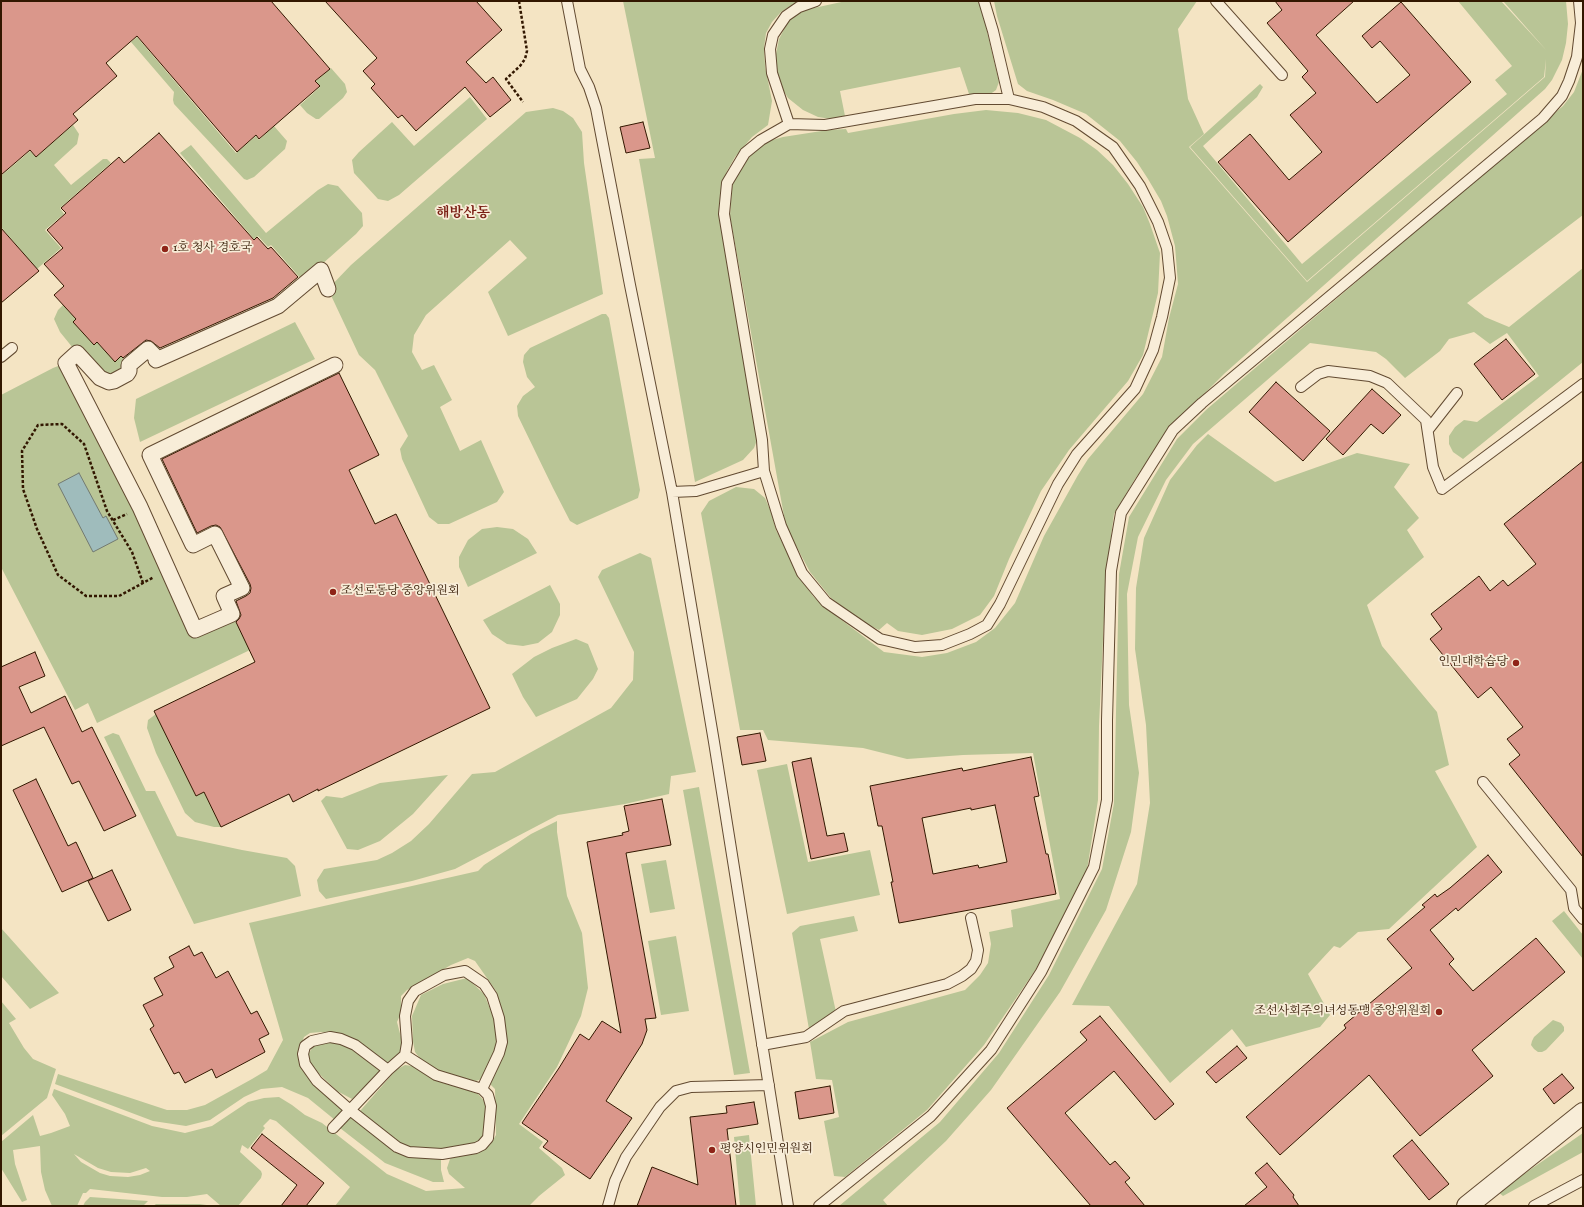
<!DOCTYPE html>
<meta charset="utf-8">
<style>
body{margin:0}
#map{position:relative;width:1584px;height:1207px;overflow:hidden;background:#f4e4c3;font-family:"IM FELL English",serif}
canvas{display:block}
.frame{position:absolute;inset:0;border:2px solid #321700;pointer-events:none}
</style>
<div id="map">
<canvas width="1584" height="1207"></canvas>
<div class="frame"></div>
</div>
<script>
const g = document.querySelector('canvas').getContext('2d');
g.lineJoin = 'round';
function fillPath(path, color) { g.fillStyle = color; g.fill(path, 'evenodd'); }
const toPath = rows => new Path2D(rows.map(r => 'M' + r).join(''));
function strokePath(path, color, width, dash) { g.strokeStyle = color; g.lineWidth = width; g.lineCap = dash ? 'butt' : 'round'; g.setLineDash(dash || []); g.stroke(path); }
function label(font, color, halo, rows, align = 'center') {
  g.font = font + ' "IM FELL English","Noto Serif KR",serif'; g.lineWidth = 3.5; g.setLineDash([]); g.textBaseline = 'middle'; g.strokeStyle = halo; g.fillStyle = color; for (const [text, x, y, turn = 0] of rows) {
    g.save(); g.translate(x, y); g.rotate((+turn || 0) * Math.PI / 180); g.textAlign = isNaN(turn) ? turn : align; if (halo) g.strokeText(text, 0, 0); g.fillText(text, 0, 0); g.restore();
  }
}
fillPath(toPath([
 [623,1,798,1,781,12,772,22,766,33,764,48,765,66,772,101,768,125,752,137,735,157,727,171,722,186,719,208,756,431,757,440,754,448,743,460,695,482,639,159,655,158],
 [846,1,980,1,999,82,996,90,989,95,969,94,960,67,840,91,845,116,831,119,818,117,803,110,788,98,780,85,776,72,776,54,779,39,789,20,800,11],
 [994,1,1197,1,1178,29,1188,99,1204,134,1189,147,1307,282,1545,77,1546,59,1544,77,1307,281,1190,147,1260,84,1263,87,1257,97,1203,146,1302,264,1507,94,1495,80,1512,66,1458,1,1501,1,1547,51,1503,1,1566,1,1568,24,1566,43,1562,60,1552,80,1545,89,1225,373,1171,427,1135,479,1114,514,1106,574,1099,726,1098,800,1087,870,1036,969,984,1045,927,1110,845,1177,834,1176,824,1121,839,1117,832,1080,816,1079,810,1042,848,1022,965,990,980,975,988,963,991,944,989,932,1013,927,1011,910,1060,899,1033,753,963,755,907,759,863,748,768,740,763,730,740,730,701,513,709,501,736,487,754,489,765,498,771,512,776,530,798,575,813,596,823,606,884,652,922,657,947,653,976,642,995,628,1015,603,1044,536,1078,475,1088,459,1143,394,1162,357,1169,318,1178,284,1175,246,1167,216,1161,201,1148,179,1137,162,1120,141,1086,114,1053,100,1027,91,1018,84,997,16],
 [137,37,236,153,256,136,259,140,274,126,287,141,285,149,254,177,247,180,244,179,174,104,173,100,174,92,131,42],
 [331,68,345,84,347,92,343,98,319,119,316,119,307,113,300,105,320,87,316,81],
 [1583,69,1583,215,1467,303,1485,317,1509,327,1583,268,1583,362,1463,459,1453,452,1449,444,1449,436,1455,427,1464,420,1477,422,1539,376,1507,333,1490,344,1474,332,1449,339,1440,351,1405,378,1386,359,1376,352,1310,343,1193,444,1166,480,1138,537,1127,594,1129,705,1139,773,1131,832,1106,910,1060,992,991,1090,946,1141,883,1200,888,1206,839,1206,940,1122,999,1053,1049,975,1102,869,1114,803,1119,574,1129,517,1177,439,1207,409,1563,106,1574,92],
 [470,97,487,119,399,195,388,201,378,199,354,173,352,160,359,152,392,122,414,146],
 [553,108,563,111,573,118,582,132,584,163,603,294,508,336,488,292,527,258,510,240,426,315,414,335,412,352,422,370,434,365,452,400,440,407,460,451,481,440,504,492,497,502,449,524,438,524,429,517,402,459,400,449,408,436,375,370,359,355,328,289,351,265,526,112],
 [986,110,1018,113,1046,120,1080,138,1097,150,1113,165,1128,184,1143,207,1150,224,1160,253,1158,293,1143,355,1128,381,1069,450,1041,491,1009,559,994,596,980,615,952,629,922,635,898,631,887,623,879,630,863,622,831,598,810,572,786,527,730,216,732,187,736,175,745,161,752,151,762,143,783,137,828,130,846,129,848,133,954,114],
 [73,125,79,134,77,144,54,165,71,185,103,159,107,159,111,163,60,208,64,214,45,230,61,248,37,269,1,227,1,176,30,151,36,157],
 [191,145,266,233,318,190,328,184,338,186,362,213,363,226,356,234,303,281,271,245,268,247,258,236,254,239,180,153],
 [63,305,76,319,73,322,94,345,97,342,115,362,121,356,129,365,114,381,77,353,60,332,54,319,58,310],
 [602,314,606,314,609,318,640,490,638,498,577,525,570,521,553,488,518,416,517,406,523,396,535,387,527,377,523,362,524,355,530,348],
 [295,322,315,359,140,442,134,418,136,399],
 [66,363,195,630,232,614,250,650,97,723,88,703,75,710,1,567,1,395,53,368],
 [1208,434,1275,482,1357,453,1410,464,1394,487,1419,518,1407,530,1424,557,1367,605,1382,646,1437,712,1449,765,1435,771,1477,847,1389,929,1358,932,1340,948,1334,946,1308,974,1330,1015,1320,1027,1246,1047,1232,1029,1170,1083,1109,1006,1072,1005,1137,884,1150,803,1146,725,1135,649,1136,588,1144,538,1170,480,1197,445],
 [497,527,513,529,528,539,537,553,468,587,459,567,459,557,468,540,482,529],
 [640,553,651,558,696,772,671,776,669,794,625,804,558,815,455,869,412,881,326,899,319,891,317,880,324,869,377,860,392,853,411,841,429,824,472,774,495,772,611,708,633,680,634,652,598,577,602,570],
 [550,585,560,604,560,615,552,632,538,643,523,646,507,644,492,634,483,620],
 [576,639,588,644,598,669,593,679,577,699,536,717,523,697,512,674,534,657,552,648],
 [156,714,196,796,204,792,221,827,214,827,195,822,185,813,156,753,147,728,148,720],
 [113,733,119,735,146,791,155,791,177,836,242,850,287,858,295,866,301,896,194,924,104,737],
 [787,764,808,862,870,850,880,895,787,914,757,770],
 [448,775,413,814,380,841,358,850,347,849,321,801,326,796,342,798,380,783],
 [699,787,750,1073,734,1075,683,790],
 [557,821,557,832,567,896,582,933,588,988,581,1016,557,1067,519,1124,543,1142,539,1148,562,1168,565,1175,539,1196,529,1206,335,1206,350,1187,276,1121,270,1119,263,1126,265,1128,248,1149,242,1145,240,1152,261,1171,262,1174,261,1178,238,1206,221,1206,207,1194,187,1197,162,1197,90,1189,86,1193,83,1193,77,1206,52,1206,45,1190,41,1172,40,1146,13,1150,15,1164,27,1200,22,1202,1,1168,1,1142,33,1115,40,1136,51,1133,70,1126,65,1114,52,1095,54,1089,152,1126,185,1133,212,1126,248,1102,264,1098,279,1097,292,1105,305,1115,322,1123,387,1174,426,1191,465,1188,449,1174,447,1168,450,1159,455,1154,483,1150,490,1145,496,1135,495,1089,490,1084,506,1048,504,1017,496,991,475,961,468,958,451,965,407,990,401,996,401,1013,397,1022,403,1045,400,1054,387,1063,338,1035,321,1032,310,1033,304,1037,298,1053,300,1065,315,1084,344,1109,335,1120,308,1098,282,1087,261,1089,244,1097,210,1120,186,1126,153,1121,55,1084,58,1074,167,1110,187,1110,205,1105,252,1079,267,1070,283,1040,249,923,478,871,484,865,531,834],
 [74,1154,98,1168,111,1172,130,1173,146,1168,150,1171,140,1175,128,1177,110,1176,100,1173,81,1162],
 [666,860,675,909,650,913,641,864],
 [1564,911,1583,935,1583,959,1552,921],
 [854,916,858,931,820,939,836,1012,809,1029,792,933,800,926],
 [1,928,59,993,30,1009,1,976],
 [676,936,689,1011,661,1015,648,941],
 [467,978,484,994,495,1021,498,1038,497,1051,484,1078,476,1081,447,1075,435,1069,422,1061,415,1052,413,1041,412,1016,421,995,443,984],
 [1,1001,16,1019,9,1023,24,1048,33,1059,56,1069,47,1098,1,1136],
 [1553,1020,1561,1023,1564,1027,1564,1031,1546,1050,1542,1052,1538,1052,1534,1049,1531,1045,1532,1041,1534,1037],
 [324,1039,338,1040,362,1053,382,1070,352,1099,337,1091,308,1063,307,1057,313,1046],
 [405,1065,419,1067,443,1083,463,1088,478,1094,487,1104,485,1138,478,1144,444,1149,407,1147,397,1143,362,1115,360,1111,396,1070],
 [352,1116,411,1157,441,1159,441,1170,444,1182,433,1182,385,1163,340,1128],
 [1583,1133,1583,1152,1503,1196,1498,1192],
 [749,1135,756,1206,740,1206,734,1137],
 [90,1197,148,1201,143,1206,83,1206,85,1202],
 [156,1204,200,1204,213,1206,153,1206]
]), '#b9c596');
const water = toPath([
 [79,473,103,518,106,516,118,539,93,552,58,484,79,473]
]);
fillPath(water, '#9fbcbc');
strokePath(water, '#737a71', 1);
const building = toPath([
 [1,1,271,1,330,69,315,81,320,86,259,139,256,135,237,152,137,36,106,63,117,76,73,114,78,120,36,157,30,150,1,175,1,1],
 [325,1,476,1,502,30,466,62,486,83,493,77,511,100,490,117,465,87,416,131,402,115,398,118,371,88,375,84,363,71,377,58,325,1],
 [1275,1,1354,1,1316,35,1377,103,1410,75,1380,41,1372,48,1362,36,1401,2,1471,82,1288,242,1218,162,1250,134,1289,180,1322,152,1290,115,1316,93,1302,77,1308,71,1267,23,1282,10,1275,1],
 [643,122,650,148,626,153,620,127,643,122],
 [159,133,254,240,257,237,268,249,271,247,298,277,273,298,160,348,151,341,146,340,123,358,121,356,115,362,97,342,94,345,73,322,76,319,54,295,64,286,44,264,63,248,47,230,66,213,61,208,119,157,124,163,159,133],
 [1,228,39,271,1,303,1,228],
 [1506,339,1535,374,1502,400,1474,364,1506,339],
 [339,373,379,455,349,470,375,524,396,514,490,708,318,791,318,789,293,802,289,794,221,827,204,792,196,796,154,711,255,662,236,622,239,619,241,615,236,601,246,596,250,593,251,588,250,584,220,527,216,525,211,526,197,533,162,459,339,373],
 [1276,382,1330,431,1303,461,1249,412,1276,382],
 [1372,389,1401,415,1383,434,1371,424,1343,455,1326,439,1372,389],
 [1583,461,1583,857,1509,764,1520,755,1507,739,1523,727,1491,687,1478,698,1430,639,1442,629,1431,614,1479,576,1490,591,1503,580,1508,586,1536,564,1504,524,1583,461],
 [35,652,45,676,19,687,31,713,65,696,82,732,92,727,136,816,104,831,79,781,72,784,44,727,1,746,1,667,35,652],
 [760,733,766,761,742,765,737,737,760,733],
 [1031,757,1039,796,1034,797,1046,854,1048,854,1056,894,899,923,891,882,893,882,882,826,878,826,870,786,962,768,963,771,1031,757],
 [995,805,1007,862,979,868,978,865,933,874,922,818,971,808,971,810,995,805],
 [811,758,827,836,844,833,848,851,811,859,792,762,811,758],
 [36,779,68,846,76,842,93,878,62,892,13,790,36,779],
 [662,799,671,845,626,853,656,1018,645,1019,647,1030,642,1044,606,1101,632,1118,590,1179,543,1147,548,1141,522,1123,559,1068,580,1034,589,1040,602,1021,621,1033,587,842,623,835,622,833,629,831,624,806,662,799],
 [1488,855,1502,872,1458,911,1456,908,1430,930,1454,959,1449,964,1473,991,1536,938,1565,972,1472,1050,1493,1076,1420,1136,1369,1075,1280,1155,1246,1117,1346,1028,1344,1025,1412,968,1387,939,1425,907,1422,905,1435,894,1437,897,1450,888,1488,855],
 [112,870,131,910,108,921,88,881,112,870],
 [189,946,194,956,202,952,216,978,228,971,251,1014,257,1011,269,1034,259,1039,265,1052,216,1078,212,1069,185,1083,179,1072,174,1074,150,1029,154,1026,143,1005,163,995,154,978,174,967,169,957,189,946],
 [1100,1016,1174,1104,1155,1120,1114,1071,1065,1113,1110,1165,1115,1161,1130,1178,1125,1182,1145,1206,1091,1206,1007,1108,1087,1040,1080,1032,1100,1016],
 [1237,1046,1247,1058,1216,1083,1206,1072,1237,1046],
 [1562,1074,1574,1088,1554,1104,1543,1089,1562,1074],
 [830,1086,834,1113,799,1119,795,1092,830,1086],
 [754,1102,758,1124,727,1129,736,1206,637,1206,652,1167,698,1185,690,1117,727,1113,726,1106,754,1102],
 [262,1134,324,1183,306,1206,281,1206,297,1185,251,1148,262,1134],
 [1412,1140,1449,1184,1429,1200,1393,1156,1412,1140],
 [1267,1163,1294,1195,1293,1197,1299,1206,1244,1206,1267,1187,1255,1173,1267,1163]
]);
fillPath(building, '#da978b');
strokePath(building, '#321700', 1);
const service = toPath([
 [567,1,580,69,589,87,596,108,630,285,672,492,714,742,788,1206],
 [984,1,993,31,1009,99],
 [1216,1,1282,75],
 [975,99,1009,99,1043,107,1076,121,1113,147,1140,186,1158,222,1167,248,1170,278,1162,317,1153,350,1135,389,1077,454,1058,484,1000,604,987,625,970,634,942,645,915,647,880,639,826,602,802,573,781,526,764,471,762,440,724,214,727,183,745,153,761,140,789,124,825,125,975,99],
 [789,124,772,73,770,49,773,35,786,16,799,7,816,1],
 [1,357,12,348],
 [1301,387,1318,374,1328,371,1370,376,1387,383,1426,420,1433,467,1442,489,1583,384],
 [1428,430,1457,393],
 [672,492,696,491,764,471],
 [1483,782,1571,890,1574,908,1583,919],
 [762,1045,806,1037,844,1011,947,984,962,976,971,969,976,961,978,950,971,918],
 [388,1070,355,1045,341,1039,330,1037,312,1041,305,1046,303,1054,305,1064,317,1081,350,1110,397,1147,409,1152,442,1154,476,1148,482,1145,488,1138,491,1106,488,1095,482,1089,436,1075,405,1055],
 [333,1128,388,1070,405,1055,407,1043,405,1016,408,1001,415,991,444,975,465,971,484,984,492,996,499,1018,502,1042,499,1053,482,1089],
 [608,1206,615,1181,626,1157,660,1107,676,1091,691,1087,769,1085],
 [819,1206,931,1116,991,1050,1041,972,1094,867,1107,800,1107,720,1111,571,1121,513,1173,430,1202,403,1543,118,1562,96,1569,81,1577,57,1581,23,1579,1],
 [1534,1206,1583,1180]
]);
const pedestrian = toPath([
 [328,289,321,270,278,306,156,360,156,357,148,349,129,365,129,371,127,374,114,381,109,382,100,378,77,353,66,363,140,507,195,630,232,614,224,596,242,588,215,534,193,545,150,455,335,365]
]);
const minor = toPath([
 [1467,1206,1583,1113]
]);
strokePath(service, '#624a31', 12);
strokePath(pedestrian, '#624a31', 17);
strokePath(minor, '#624a31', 22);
strokePath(toPath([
 [519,1,527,51,525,59,520,66,506,79,523,102],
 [113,520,127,514],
 [143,583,132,552,107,511,84,444,62,424,38,425,22,451,23,489,37,529,58,575,86,596,119,596,143,583,154,577]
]), '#321700', 2.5, [3, 2]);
strokePath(service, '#f8edd8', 10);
strokePath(pedestrian, '#f8edd8', 15);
strokePath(minor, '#f8edd8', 20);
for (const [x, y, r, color] of [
 [165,249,4,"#8f2418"],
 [333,592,4,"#8f2418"],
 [1516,663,4,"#8f2418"],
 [1439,1012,4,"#8f2418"],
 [712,1150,4,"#8f2418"]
]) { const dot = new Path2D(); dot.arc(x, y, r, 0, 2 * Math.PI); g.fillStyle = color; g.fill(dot); strokePath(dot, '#f8edd8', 1.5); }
label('12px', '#321700', '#f8edd8', [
 ["1호 청사 경호국",173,249],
 ["조선로동당 중앙위원회",341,592],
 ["인민대학습당",1508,663,"right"],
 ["조선사회주의녀성동맹 중앙위원회",1431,1012,"right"],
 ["평양시인민위원회",720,1150]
], 'left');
label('bold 14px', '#7a1f14', '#f8edd8', [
 ["해방산동",463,214]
]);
</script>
